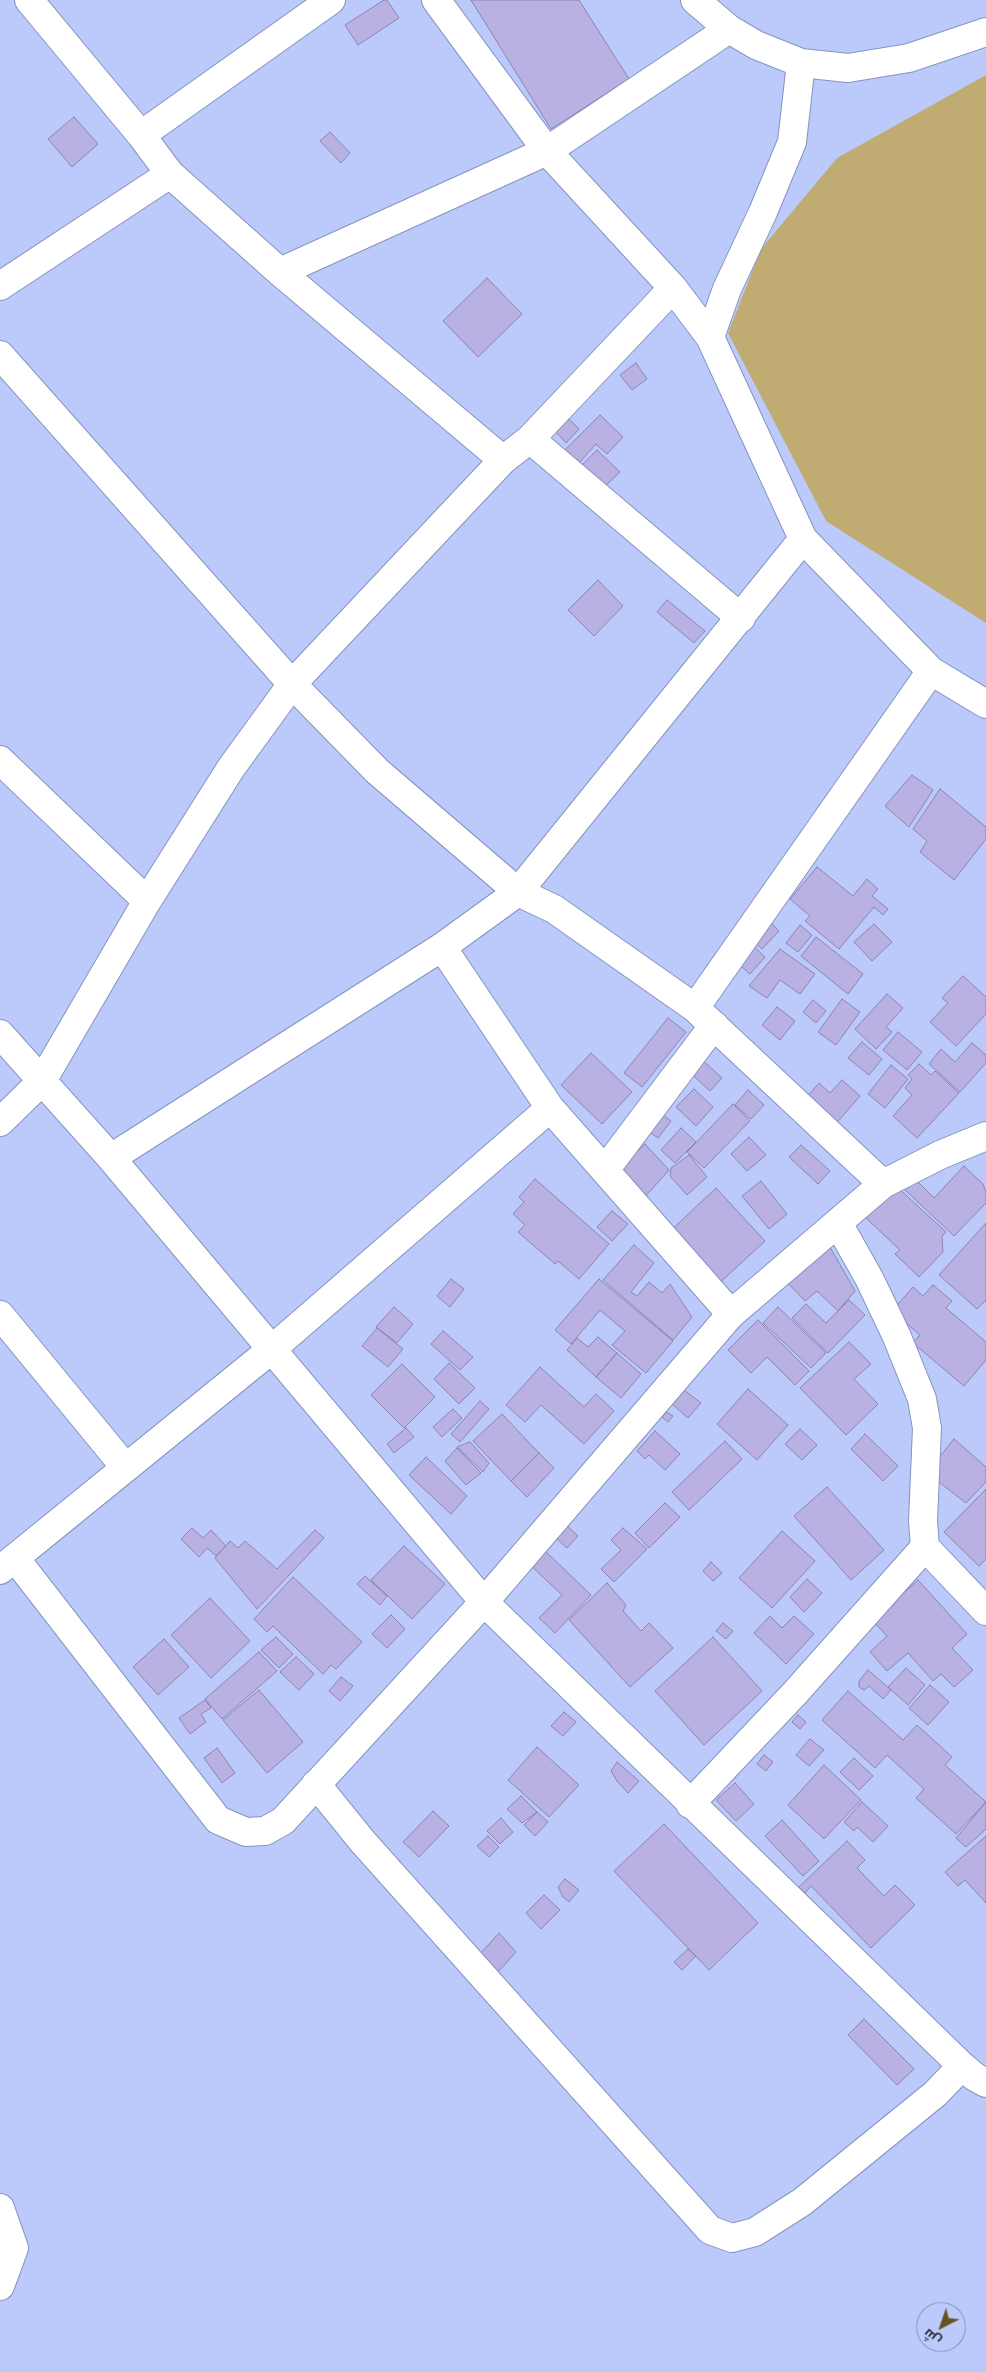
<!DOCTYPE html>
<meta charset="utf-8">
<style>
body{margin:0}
#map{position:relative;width:986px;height:2372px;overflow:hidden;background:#bbcafa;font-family:"Archivo Narrow",Cairo,sans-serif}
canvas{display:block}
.north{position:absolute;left:916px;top:2302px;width:50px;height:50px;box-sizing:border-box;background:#bbcafa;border:1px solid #828db2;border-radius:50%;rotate:221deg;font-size:14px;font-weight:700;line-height:20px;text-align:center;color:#2c3245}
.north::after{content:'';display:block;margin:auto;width:18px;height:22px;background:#665523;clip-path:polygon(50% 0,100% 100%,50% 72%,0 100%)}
</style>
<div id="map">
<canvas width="986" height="2372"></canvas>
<div class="north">ش</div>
</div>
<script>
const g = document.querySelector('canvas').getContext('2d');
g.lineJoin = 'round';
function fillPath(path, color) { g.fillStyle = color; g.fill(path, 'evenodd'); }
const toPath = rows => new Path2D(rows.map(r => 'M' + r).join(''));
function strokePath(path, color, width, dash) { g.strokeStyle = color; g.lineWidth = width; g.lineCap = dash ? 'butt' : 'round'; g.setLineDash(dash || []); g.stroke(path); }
fillPath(toPath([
 [986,75,986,623,826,521,728,333,761,249,837,158]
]), '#c0ac72');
const building = toPath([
 [384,0,387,0,399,18,358,45,345,25,384,0],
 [471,0,579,0,629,79,551,129,471,0],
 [74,117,98,144,72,167,48,139,74,117],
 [330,132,350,153,341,163,320,141,330,132],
 [487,278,522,314,478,357,443,321,487,278],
 [636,363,647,379,632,390,620,375,636,363],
 [600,415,623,437,607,454,596,444,578,464,564,451,600,415],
 [569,419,579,429,566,443,556,432,569,419],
 [597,450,620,472,603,488,581,466,597,450],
 [598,580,623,606,594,636,568,610,598,580],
 [667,600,705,631,694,643,657,612,667,600],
 [912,775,933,790,909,827,885,806,912,775],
 [940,789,986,827,986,839,954,880,920,852,927,841,913,829,940,789],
 [817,867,853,896,867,879,878,889,872,896,888,909,883,915,874,907,839,949,805,921,810,916,790,899,817,867],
 [768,920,779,931,762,949,752,940,768,920],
 [874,924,892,942,872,961,854,942,874,924],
 [800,925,812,935,798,952,786,943,800,925],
 [816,937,863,974,848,994,801,956,816,937],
 [751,944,765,957,750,974,735,961,751,944],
 [780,949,815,974,800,994,780,980,767,998,749,986,780,949],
 [963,976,986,997,986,1014,956,1046,930,1022,948,1003,942,998,963,976],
 [887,994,903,1008,886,1027,892,1032,876,1049,855,1029,887,994],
 [842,999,860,1012,836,1045,818,1032,842,999],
 [813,1000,826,1011,816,1023,803,1012,813,1000],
 [777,1007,795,1021,780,1040,762,1025,777,1007],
 [668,1018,686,1032,642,1087,624,1073,668,1018],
 [898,1032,922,1052,907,1070,883,1050,898,1032],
 [862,1042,882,1059,869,1075,848,1058,862,1042],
 [972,1043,986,1055,986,1063,960,1092,929,1064,941,1049,955,1062,972,1043],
 [591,1053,632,1092,602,1124,561,1085,591,1053],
 [697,1055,722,1078,710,1091,685,1068,697,1055],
 [919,1064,931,1075,935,1071,959,1093,917,1138,893,1116,912,1095,905,1088,912,1079,908,1075,919,1064],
 [891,1065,908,1079,885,1108,868,1094,891,1065],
 [842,1080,860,1096,834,1126,804,1100,819,1083,830,1093,842,1080],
 [694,1089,713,1107,696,1126,676,1107,694,1089],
 [748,1090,764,1105,751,1119,735,1105,748,1090],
 [733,1104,750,1121,704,1168,687,1152,733,1104],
 [655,1109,671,1121,658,1138,643,1127,655,1109],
 [681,1128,696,1142,675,1163,661,1150,681,1128],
 [749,1137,766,1155,747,1171,731,1154,749,1137],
 [645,1144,669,1170,643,1199,616,1173,645,1144],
 [801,1145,830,1171,818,1184,789,1157,801,1145],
 [689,1155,707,1177,687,1195,670,1176,671,1168,689,1155],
 [964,1166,983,1184,986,1192,986,1203,954,1236,904,1189,914,1178,934,1198,964,1166],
 [535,1179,609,1244,579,1279,558,1261,555,1264,518,1232,525,1225,513,1214,524,1202,519,1197,535,1179],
 [761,1181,787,1214,769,1229,742,1196,761,1181],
 [896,1186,946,1232,942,1236,943,1252,919,1277,895,1254,900,1250,866,1218,896,1186],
 [716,1188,765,1241,714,1288,665,1236,716,1188],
 [612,1211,628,1224,612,1241,597,1227,612,1211],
 [986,1223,986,1302,985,1301,977,1309,939,1275,986,1223],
 [826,1240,855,1291,838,1311,817,1291,805,1301,785,1280,826,1240],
 [634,1245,654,1263,631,1292,637,1296,649,1282,662,1293,670,1284,692,1317,673,1340,603,1280,634,1245],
 [451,1279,464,1289,450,1307,437,1296,451,1279],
 [599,1279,673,1341,646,1373,612,1345,625,1331,600,1310,571,1344,555,1330,599,1279],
 [933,1285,952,1301,946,1308,986,1342,986,1360,964,1386,913,1343,920,1335,892,1311,913,1287,923,1296,933,1285],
 [849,1300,865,1315,828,1353,792,1318,806,1304,826,1323,849,1300],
 [394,1307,413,1324,397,1343,376,1327,394,1307],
 [778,1307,826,1353,811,1368,763,1323,778,1307],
 [758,1320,809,1371,795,1385,767,1357,751,1373,728,1350,758,1320],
 [377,1328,403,1349,388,1367,362,1346,377,1328],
 [443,1331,473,1357,460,1370,431,1344,443,1331],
 [598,1337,617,1353,596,1377,567,1350,577,1338,588,1347,598,1337],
 [849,1342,871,1364,854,1379,878,1404,846,1435,800,1388,849,1342],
 [617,1353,641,1374,621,1398,596,1377,617,1353],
 [449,1363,475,1388,459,1404,434,1379,449,1363],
 [402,1364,435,1397,404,1428,371,1395,402,1364],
 [540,1367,584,1407,596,1394,614,1411,584,1444,541,1405,525,1422,506,1405,540,1367],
 [748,1389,788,1425,757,1460,717,1424,748,1389],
 [684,1390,701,1403,688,1418,672,1404,684,1390],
 [480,1401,489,1409,460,1442,451,1434,480,1401],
 [453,1409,462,1418,442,1437,433,1427,453,1409],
 [666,1412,673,1416,668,1422,662,1417,666,1412],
 [502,1414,539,1453,511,1481,473,1441,502,1414],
 [406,1428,414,1437,394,1453,387,1444,406,1428],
 [800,1429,817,1445,802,1460,785,1444,800,1429],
 [655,1431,680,1454,665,1470,649,1455,645,1459,637,1451,655,1431],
 [865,1434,898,1466,883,1481,851,1449,865,1434],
 [954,1439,986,1467,986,1482,966,1503,935,1479,937,1460,954,1439],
 [725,1441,742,1459,689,1510,672,1492,725,1441],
 [470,1442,489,1463,483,1472,457,1447,470,1442],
 [457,1448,481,1473,466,1485,445,1461,457,1448],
 [539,1453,554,1468,527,1497,511,1481,539,1453],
 [426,1457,467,1496,451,1514,409,1475,426,1457],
 [827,1487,884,1550,851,1580,794,1516,827,1487],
 [986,1489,986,1559,979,1566,944,1532,986,1489],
 [665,1503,680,1517,649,1548,635,1533,665,1503],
 [566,1525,578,1536,567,1548,555,1537,566,1525],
 [192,1528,203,1538,211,1530,226,1546,216,1556,207,1548,199,1557,181,1539,192,1528],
 [623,1528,647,1549,614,1582,601,1569,621,1550,611,1540,623,1528],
 [315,1530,324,1538,257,1609,215,1558,230,1541,238,1548,245,1541,277,1569,315,1530],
 [782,1531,815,1561,772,1608,739,1578,782,1531],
 [404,1546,445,1584,412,1619,371,1580,404,1546],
 [542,1548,591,1595,555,1633,539,1618,562,1595,528,1563,542,1548],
 [711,1562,722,1573,713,1581,703,1571,711,1562],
 [365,1576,387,1596,380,1605,357,1584,365,1576],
 [293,1577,362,1642,336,1669,331,1665,323,1674,273,1626,267,1632,254,1619,293,1577],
 [807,1579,822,1593,804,1612,790,1597,807,1579],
 [918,1580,967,1634,952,1648,973,1670,954,1687,941,1674,933,1681,908,1653,887,1671,870,1652,887,1636,873,1621,918,1580],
 [607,1583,626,1605,623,1611,641,1631,649,1623,673,1648,630,1687,569,1620,607,1583],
 [210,1598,250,1641,211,1678,171,1635,210,1598],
 [391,1615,405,1629,387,1648,372,1634,391,1615],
 [770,1616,782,1628,794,1616,814,1634,786,1664,754,1633,770,1616],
 [723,1623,733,1631,726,1639,716,1631,723,1623],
 [276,1637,293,1654,279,1668,261,1650,276,1637],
 [713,1637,762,1691,704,1745,655,1691,713,1637],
 [164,1639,189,1667,158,1695,133,1667,164,1639],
 [259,1652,277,1671,222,1719,205,1699,259,1652],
 [296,1657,314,1674,299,1690,280,1672,296,1657],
 [906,1668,925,1685,908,1705,888,1687,906,1668],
 [868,1670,891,1690,883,1699,869,1686,864,1690,859,1687,859,1681,868,1670],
 [341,1677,353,1686,340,1701,329,1691,341,1677],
 [930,1685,949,1702,928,1725,909,1708,930,1685],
 [259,1690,303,1742,267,1773,223,1720,259,1690],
 [848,1691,903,1740,917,1725,952,1757,945,1765,986,1802,956,1834,916,1798,924,1789,887,1755,875,1768,822,1720,848,1691],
 [205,1700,211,1708,201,1714,206,1722,190,1734,179,1718,205,1700],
 [564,1712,576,1722,563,1736,551,1726,564,1712],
 [798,1715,806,1722,800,1729,792,1722,798,1715],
 [810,1739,824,1750,809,1766,796,1755,810,1739],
 [537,1747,579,1785,549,1817,508,1780,537,1747],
 [217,1748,235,1773,222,1783,204,1758,217,1748],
 [764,1755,773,1762,766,1771,757,1764,764,1755],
 [854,1758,873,1776,859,1790,840,1772,854,1758],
 [617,1762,639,1781,628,1793,617,1781,611,1771,617,1762],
 [824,1765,861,1800,824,1839,788,1805,824,1765],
 [735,1783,754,1804,736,1821,716,1800,735,1783],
 [521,1796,537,1812,522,1823,507,1809,521,1796],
 [862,1802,888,1826,873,1842,857,1827,854,1831,844,1822,862,1802],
 [986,1802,986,1829,966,1847,956,1838,986,1802],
 [433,1811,449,1826,419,1857,403,1842,433,1811],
 [537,1812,548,1822,535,1836,524,1825,537,1812],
 [501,1818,513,1832,500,1844,487,1831,501,1818],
 [782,1820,819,1861,803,1876,765,1836,782,1820],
 [664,1824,758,1923,709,1970,614,1871,664,1824],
 [488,1836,499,1847,489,1857,477,1846,488,1836],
 [986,1836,986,1903,965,1880,958,1886,945,1872,986,1836],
 [847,1841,865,1860,857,1868,884,1896,895,1885,915,1905,871,1948,811,1886,805,1893,799,1887,847,1841],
 [565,1879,579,1890,569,1902,563,1897,558,1887,565,1879],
 [544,1895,560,1910,541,1929,526,1913,544,1895],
 [499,1933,516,1952,498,1972,481,1953,499,1933],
 [688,1949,696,1956,682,1970,674,1962,688,1949],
 [864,2019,914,2069,897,2085,848,2035,864,2019]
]);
fillPath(building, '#b8b1e2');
strokePath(building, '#8b84b3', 1);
const minor = toPath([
 [29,0,141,135,170,174,280,272,503,460],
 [436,0,547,151,673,288,710,337,803,539,931,671,986,704],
 [695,0,729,29,756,45,801,63,848,68,909,58,986,32],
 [141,135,331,0],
 [280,272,547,151,729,29],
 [0,286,170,174],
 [710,337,727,289,763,212,792,142,801,63],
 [0,355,292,684,377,771,518,892,554,909,695,1008,883,1184],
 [530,439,741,618],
 [0,760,147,901],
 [442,947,550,1108,731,1314],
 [695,1008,931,671],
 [0,1034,111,1158,484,1602,962,2066,975,2077,986,2083],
 [0,1122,42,1081,147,901,231,768,292,684,503,460,530,439,673,288],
 [111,1158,442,947,518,892,803,539],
 [605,1170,714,1025],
 [838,1223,870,1280,897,1337,922,1399,927,1428,923,1521,925,1547,986,1611],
 [0,1315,125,1467],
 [15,1558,218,1820,246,1832,265,1831,283,1821,484,1602,731,1314,883,1184,940,1155,986,1136],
 [0,1570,272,1349,550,1108],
 [316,1784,363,1842,710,2230,732,2238,755,2232,802,2202,935,2094,962,2066],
 [690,1804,795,1693,925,1547],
 [0,2208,14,2248,0,2286]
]);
strokePath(minor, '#8594c1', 30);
strokePath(minor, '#fff', 28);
</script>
